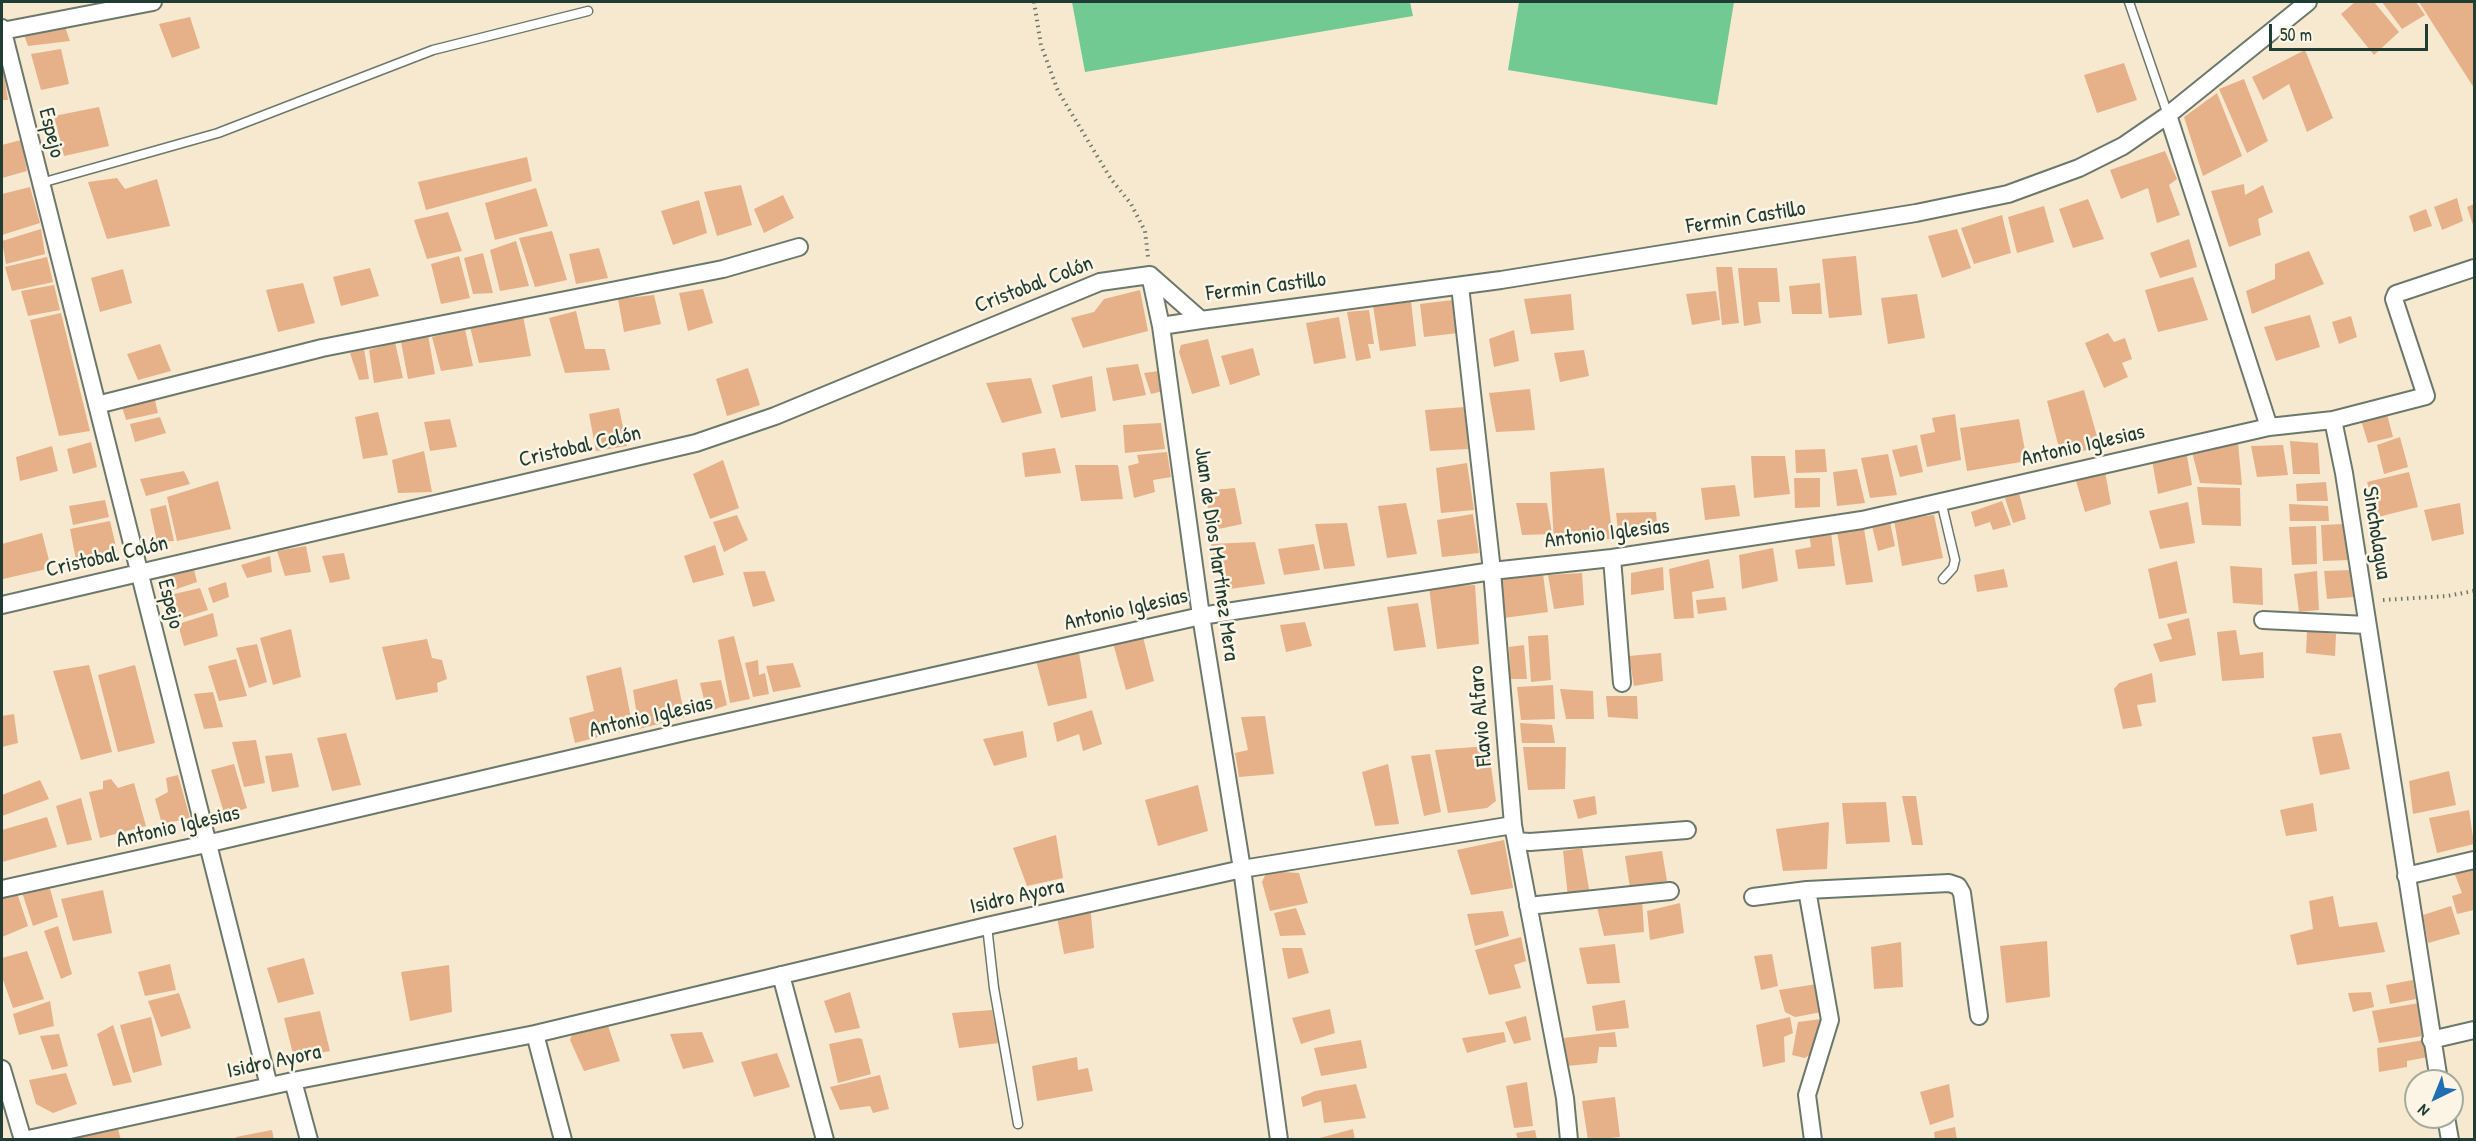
<!DOCTYPE html>
<meta charset="utf-8">
<style>
body{margin:0}
#map{position:relative;width:2476px;height:1141px;overflow:hidden;background:#f7e8d0;font-family:"Patrick Hand",sans-serif}
canvas{display:block}
.frame{position:absolute;inset:0;border:3px solid #1f3d34;pointer-events:none}
.north{position:absolute;left:2404px;top:1069px;width:60px;height:60px;box-sizing:border-box;background:#fcf5e5;border:2px solid #a4ab9e;border-radius:50%;rotate:223deg;font-size:16px;font-weight:700;line-height:24px;text-align:center;color:#1f3d34}
.north::after{content:'';display:block;margin:auto;width:21px;height:27px;background:#1f6fb2;clip-path:polygon(50% 0,100% 100%,50% 72%,0 100%)}
.scale{position:absolute;left:2269px;top:24px;width:159px;height:27px;box-sizing:border-box;border:3px solid #1f3d34;border-top:0;padding-left:8px;font-size:18px;line-height:21px;white-space:nowrap;color:#1f3d34;-webkit-text-stroke:4px #fcf5e5;paint-order:stroke}
</style>
<div id="map">
<canvas width="2476" height="1141"></canvas>
<div class="frame"></div>
<div class="north">N</div>
<div class="scale">50 m</div>
</div>
<script>
const g = document.querySelector('canvas').getContext('2d');
g.lineJoin = 'round';
function fillPath(path, color) { g.fillStyle = color; g.fill(path, 'evenodd'); }
const toPath = rows => new Path2D(rows.map(r => 'M' + r).join(''));
function strokePath(path, color, width, dash) { g.strokeStyle = color; g.lineWidth = width; g.lineCap = dash ? 'butt' : 'round'; g.setLineDash(dash || []); g.stroke(path); }
function label(font, color, halo, rows, align = 'center') {
  g.font = font + ' "Patrick Hand",sans-serif'; g.lineWidth = 5; g.setLineDash([]); g.textBaseline = 'middle'; g.strokeStyle = halo; g.fillStyle = color; for (const [text, x, y, turn = 0] of rows) {
    g.save(); g.translate(x, y); g.rotate((+turn || 0) * Math.PI / 180); g.textAlign = isNaN(turn) ? turn : align; if (halo) g.strokeText(text, 0, 0); g.fillText(text, 0, 0); g.restore();
  }
}
fillPath(toPath([
 [1072,2,1410,2,1413,16,1085,72],
 [1519,2,1734,2,1717,105,1508,70]
]), '#70ca91');
fillPath(toPath([
 [2355,2,2374,2,2399,32,2374,55,2341,14],
 [2382,2,2416,2,2425,15,2402,29],
 [2419,2,2474,2,2474,88],
 [190,17,200,48,172,58,159,24],
 [64,24,70,41,28,46,23,32],
 [61,49,69,84,41,90,31,54],
 [2305,50,2333,118,2307,132,2289,84,2263,100,2252,77],
 [2124,63,2137,100,2097,113,2084,75],
 [2,70,3,70,8,100,2,100],
 [2244,79,2268,141,2247,153,2219,89],
 [2217,93,2242,156,2203,176,2184,117],
 [99,107,109,146,64,156,54,116],
 [21,140,27,171,2,178,2,145],
 [2165,151,2177,179,2169,185,2180,215,2157,223,2148,188,2121,199,2110,170],
 [527,157,532,181,426,210,418,182],
 [117,178,125,189,157,179,170,226,107,239,88,182],
 [2244,184,2245,195,2263,185,2273,212,2258,219,2261,235,2229,247,2211,191],
 [741,185,752,225,717,236,704,192],
 [30,187,40,223,2,235,2,194],
 [536,188,548,226,495,240,485,203],
 [783,195,794,218,764,233,754,209],
 [2457,198,2463,221,2442,230,2434,207],
 [2088,199,2104,239,2073,248,2059,209],
 [699,200,707,233,673,245,661,211],
 [2474,204,2474,228,2467,207],
 [2044,206,2054,242,2017,253,2008,217],
 [2426,209,2432,226,2414,232,2409,216],
 [448,212,462,251,427,259,414,220],
 [2002,215,2011,253,1974,264,1961,228],
 [41,229,45,254,6,264,2,241],
 [1957,229,1971,268,1942,278,1928,236],
 [552,231,567,280,535,287,519,238],
 [2189,239,2197,267,2160,278,2150,253],
 [516,241,529,286,500,291,490,250],
 [599,248,608,278,576,284,569,254],
 [2309,251,2324,284,2252,314,2246,291,2275,279,2275,264],
 [483,253,493,293,473,294,464,258],
 [459,256,470,298,441,304,431,264],
 [1856,256,1862,315,1829,318,1822,259],
 [47,257,53,282,12,291,5,267],
 [1716,267,1732,267,1739,323,1722,325],
 [370,268,379,296,341,306,333,277],
 [1738,268,1777,268,1780,302,1758,302,1761,323,1744,326],
 [123,269,132,303,100,312,91,278],
 [2193,277,2208,320,2158,332,2145,290],
 [303,283,315,323,278,332,266,290],
 [1820,283,1822,314,1792,314,1789,286],
 [54,285,60,310,28,316,21,291],
 [703,289,713,323,688,331,679,293],
 [1140,290,1148,331,1083,348,1071,318,1094,312,1104,299],
 [1716,291,1720,320,1692,325,1686,294],
 [1571,294,1574,330,1531,334,1524,299],
 [1917,294,1925,338,1888,344,1881,298],
 [654,295,661,324,624,332,618,299],
 [1453,300,1458,333,1424,337,1420,304],
 [1411,301,1416,346,1380,351,1373,306],
 [1369,310,1374,344,1368,344,1371,358,1356,361,1347,312],
 [576,311,585,349,605,349,610,370,565,373,549,318],
 [61,313,90,431,59,436,30,320],
 [2310,315,2320,347,2276,361,2264,327],
 [523,316,531,356,479,363,470,327],
 [2351,316,2357,337,2339,344,2332,322],
 [1339,317,1346,358,1314,364,1306,323],
 [465,329,473,366,441,371,432,337],
 [1514,330,1519,361,1494,367,1489,339],
 [2108,333,2114,342,2125,338,2132,359,2122,363,2128,377,2104,388,2085,343],
 [428,335,435,374,408,379,401,342],
 [1208,339,1220,386,1192,394,1179,352,1181,345],
 [395,342,403,378,374,383,369,350],
 [160,344,171,371,138,380,127,354],
 [1253,348,1260,375,1230,385,1221,356],
 [364,349,369,379,359,380,350,353],
 [1584,350,1589,376,1560,382,1554,353],
 [1138,364,1146,395,1113,401,1106,368],
 [748,368,760,405,727,416,716,379],
 [1159,371,1163,391,1151,394,1144,373],
 [1092,376,1096,411,1061,418,1052,385],
 [1031,378,1042,413,1002,423,986,383],
 [1530,389,1535,430,1496,432,1489,393],
 [2084,390,2100,447,2061,456,2047,401],
 [153,392,158,413,126,420,120,400],
 [1465,407,1468,449,1430,451,1425,410],
 [619,408,627,446,596,451,589,414],
 [378,412,388,455,363,459,355,417],
 [1955,414,1961,460,1927,467,1920,435,1935,432,1932,418],
 [2387,414,2393,437,2368,443,2361,420],
 [160,417,166,433,135,442,130,424],
 [450,419,457,447,430,451,424,422],
 [2019,419,2027,461,1967,471,1960,428],
 [1161,423,1165,449,1125,453,1123,425],
 [2400,437,2408,467,2384,474,2377,445],
 [2290,441,2318,443,2320,474,2293,474],
 [91,442,97,467,73,474,67,449],
 [2238,443,2242,485,2200,483,2191,448],
 [1917,445,1923,472,1900,477,1892,450],
 [2283,445,2288,475,2257,477,2251,446],
 [52,446,58,471,20,481,16,457],
 [1055,448,1061,473,1025,477,1022,453],
 [1825,449,1827,472,1796,473,1795,450],
 [2186,450,2192,485,2158,494,2152,460],
 [424,451,432,492,398,493,392,460],
 [1167,452,1171,477,1153,480,1155,492,1134,498,1128,466,1139,463,1137,455],
 [1888,454,1897,495,1870,498,1861,458],
 [1751,456,1785,456,1790,494,1754,498],
 [723,460,739,508,710,519,693,474],
 [1467,463,1474,510,1441,513,1436,468],
 [1075,465,1118,465,1123,499,1081,501],
 [1604,468,1613,539,1554,541,1550,472],
 [1857,469,1865,503,1837,506,1833,472],
 [184,471,190,484,146,496,140,479],
 [2105,472,2111,504,2085,512,2076,481],
 [2409,472,2418,507,2378,517,2367,482],
 [1794,478,1820,478,1820,507,1795,508],
 [218,481,231,529,177,541,167,497],
 [2326,482,2328,501,2297,501,2296,484],
 [1735,485,1740,516,1705,520,1701,488],
 [2197,487,2240,488,2241,526,2202,525],
 [1235,488,1242,524,1214,530,1203,491],
 [2019,493,2026,519,2013,523,2005,498],
 [105,500,109,517,73,525,69,506],
 [2002,501,2011,525,1993,530,1990,522,1975,527,1971,512],
 [2188,502,2195,543,2160,549,2149,511],
 [1406,503,1417,554,1387,558,1378,506],
 [1516,503,1547,503,1552,534,1522,535],
 [2460,503,2464,534,2432,541,2424,510],
 [2289,504,2328,506,2329,521,2290,521],
 [166,505,174,541,157,542,150,509],
 [1656,512,1658,535,1619,538,1616,513],
 [1473,514,1479,553,1442,557,1437,520],
 [737,515,748,540,724,552,713,522],
 [1934,515,1943,558,1902,566,1894,520],
 [110,521,117,551,76,560,70,529],
 [1890,522,1895,546,1878,551,1872,526],
 [1347,523,1355,566,1324,569,1315,524],
 [2345,524,2349,560,2323,561,2321,525],
 [2316,526,2317,564,2292,565,2289,527],
 [1864,529,1873,582,1846,585,1837,532],
 [1831,532,1835,566,1798,569,1795,550,1811,547,1809,533],
 [42,533,51,568,3,579,2,544],
 [1255,542,1265,584,1223,590,1211,544],
 [1314,544,1320,570,1284,575,1278,549],
 [715,545,724,575,693,583,684,556],
 [306,546,311,572,285,576,277,551],
 [1773,548,1778,581,1742,589,1739,555],
 [344,553,350,579,330,583,322,556],
 [270,556,272,572,247,578,241,565],
 [1709,559,1714,588,1692,592,1694,618,1674,619,1669,569],
 [2177,561,2187,613,2159,619,2148,569],
 [193,565,197,582,168,592,160,572],
 [2230,566,2262,568,2263,605,2233,603],
 [1663,567,1664,590,1631,595,1631,573],
 [2004,569,2008,587,1977,592,1974,575],
 [2352,570,2354,597,2327,599,2324,571],
 [765,571,775,601,753,607,743,572],
 [2317,571,2319,610,2299,612,2294,574],
 [1582,573,1584,605,1554,609,1548,575],
 [1543,574,1548,612,1504,618,1501,579],
 [226,582,229,597,213,603,208,588],
 [1475,585,1479,644,1437,649,1429,587],
 [200,588,208,610,179,619,170,595],
 [1725,597,1727,610,1698,614,1696,600],
 [1418,603,1426,647,1394,651,1387,607],
 [213,613,218,636,184,646,178,624],
 [2189,618,2196,655,2160,662,2153,644,2172,639,2167,624],
 [1305,622,1312,646,1286,652,1280,625],
 [291,629,301,677,273,685,260,638],
 [2236,630,2240,655,2263,652,2264,678,2222,681,2217,632],
 [2307,631,2336,634,2335,656,2306,653],
 [1548,635,1551,680,1531,682,1528,636],
 [734,636,750,699,730,703,718,640],
 [1143,637,1154,681,1126,690,1113,643],
 [427,639,432,658,442,660,447,679,437,683,438,692,396,700,382,647],
 [257,644,267,682,249,688,236,648],
 [1524,645,1527,679,1510,679,1509,647],
 [1079,653,1087,698,1048,706,1035,657],
 [1661,653,1663,681,1634,686,1629,656],
 [236,659,247,696,219,701,208,666],
 [758,660,759,675,765,673,769,694,753,697,745,663],
 [793,663,801,687,773,692,766,666],
 [89,665,112,752,81,760,53,671],
 [135,665,155,743,118,752,98,675],
 [621,667,633,728,575,743,569,718,594,711,586,676],
 [2152,673,2156,702,2137,705,2142,726,2123,729,2114,689,2119,683],
 [677,679,685,717,639,729,633,690],
 [721,680,727,705,707,712,700,683],
 [1553,685,1555,719,1521,720,1517,687],
 [1560,689,1593,691,1594,719,1566,719],
 [213,692,223,727,204,729,194,694],
 [1606,696,1637,696,1638,719,1608,717],
 [1092,710,1102,744,1083,751,1079,734,1057,742,1053,723],
 [14,714,18,743,2,747,2,716],
 [1265,716,1274,774,1239,777,1235,753,1248,750,1241,717],
 [1520,723,1552,725,1555,743,1522,743],
 [1023,731,1027,757,994,766,983,739],
 [346,733,361,785,332,791,317,738],
 [2341,733,2350,769,2320,775,2312,737],
 [256,740,265,783,244,787,232,742],
 [1488,746,1496,801,1487,808,1448,813,1435,750],
 [1523,747,1566,747,1565,789,1528,790],
 [292,753,299,787,272,792,265,756],
 [1430,754,1441,812,1424,816,1411,756],
 [234,764,247,808,225,816,211,770],
 [1388,764,1399,824,1375,826,1362,772],
 [2449,771,2456,805,2413,814,2409,781],
 [178,775,190,818,162,824,155,799,168,792,166,778],
 [111,779,118,788,134,783,146,826,100,838,89,792,103,789,103,781],
 [40,780,49,799,2,816,2,795],
 [1198,785,1208,831,1158,846,1145,800],
 [1595,796,1597,814,1578,819,1573,800],
 [1902,796,1916,796,1923,845,1912,845],
 [81,798,92,840,67,845,56,806],
 [1886,802,1890,842,1846,844,1842,803],
 [2313,803,2317,831,2286,836,2280,810],
 [2469,810,2474,844,2437,853,2429,818],
 [47,817,57,847,2,862,2,830],
 [1829,822,1827,869,1783,871,1776,829],
 [1056,835,1063,878,1027,886,1013,848],
 [1504,840,1513,888,1471,895,1457,850],
 [1582,848,1590,895,1568,897,1563,851],
 [1662,851,1667,881,1630,888,1625,856],
 [2474,866,2474,910,2457,914,2452,896,2462,893,2454,872],
 [1267,871,1299,873,1308,903,1270,911,1262,882],
 [48,882,58,917,33,926,20,886],
 [15,887,28,926,2,937,2,892],
 [103,890,112,933,73,941,61,899],
 [2333,896,2339,927,2377,922,2385,952,2297,965,2290,935,2313,929,2309,901],
 [1642,898,1644,932,1604,936,1596,903],
 [1090,903,1094,948,1064,954,1056,912],
 [1680,903,1684,933,1650,940,1647,911],
 [2451,906,2460,934,2428,943,2423,915],
 [1296,908,1306,935,1280,936,1274,913],
 [1503,911,1509,936,1475,946,1467,914],
 [58,926,72,974,61,979,44,931],
 [1521,937,1526,961,1514,965,1521,988,1489,995,1475,950],
 [2047,941,2050,997,2006,1003,2000,946],
 [1901,942,1903,987,1874,989,1871,947],
 [1615,944,1620,983,1587,984,1579,948],
 [1282,948,1302,948,1309,973,1288,979],
 [27,951,44,999,13,1008,2,977,2,958],
 [1772,954,1778,986,1761,990,1754,956],
 [304,958,314,994,278,1003,267,968],
 [170,964,176,990,145,996,138,972],
 [449,965,452,1012,410,1021,401,972],
 [2413,980,2416,999,2390,1004,2386,985],
 [1817,984,1822,1012,1795,1017,1785,1012,1779,990],
 [850,992,860,1028,835,1033,824,1001],
 [2371,992,2374,1007,2353,1012,2348,993],
 [179,993,191,1028,161,1037,148,1001],
 [1625,1000,1629,1028,1596,1031,1592,1006],
 [50,1001,54,1026,19,1035,13,1014],
 [2419,1003,2423,1036,2379,1043,2372,1011],
 [1330,1009,1335,1033,1301,1044,1292,1018],
 [992,1010,999,1043,959,1048,952,1013],
 [320,1011,330,1051,294,1058,284,1018],
 [1526,1016,1531,1040,1514,1044,1505,1022],
 [151,1017,162,1065,133,1073,120,1025],
 [1790,1017,1793,1033,1784,1037,1785,1062,1763,1067,1756,1025],
 [1821,1019,1812,1053,1805,1058,1792,1055,1798,1022],
 [606,1020,620,1061,584,1071,570,1040,574,1028],
 [113,1025,132,1082,113,1086,97,1034],
 [702,1032,714,1062,683,1069,670,1034],
 [1504,1032,1506,1042,1467,1053,1462,1038],
 [1615,1032,1617,1047,1599,1047,1597,1063,1567,1066,1564,1038],
 [59,1034,68,1066,52,1070,40,1036],
 [858,1038,862,1039,871,1074,838,1083,829,1044],
 [1361,1040,1367,1068,1321,1076,1314,1048],
 [2424,1040,2428,1057,2407,1061,2407,1067,2379,1072,2377,1048],
 [777,1053,790,1087,754,1097,741,1062],
 [1077,1057,1078,1070,1088,1068,1093,1091,1037,1101,1032,1066],
 [66,1073,77,1104,53,1113,36,1104,29,1080],
 [880,1075,889,1109,873,1113,870,1106,840,1110,830,1087],
 [1527,1082,1533,1126,1514,1128,1506,1086],
 [1356,1084,1366,1118,1324,1123,1321,1101,1303,1107,1301,1097,1315,1091],
 [1949,1084,1954,1117,1930,1125,1920,1092],
 [1615,1097,1620,1137,1588,1140,1582,1101],
 [1955,1127,1957,1140,1935,1140,1934,1132],
 [118,1129,121,1140,76,1140,73,1133],
 [1353,1129,1355,1140,1316,1140,1316,1139],
 [272,1130,274,1140,236,1140,236,1137],
 [1535,1130,1537,1140,1518,1140,1516,1133]
]), '#e6b088');
const lane = toPath([
 [2129,2,2168,115],
 [41,183,218,133,433,50,588,11],
 [1941,501,1955,560,1953,568,1943,579],
 [987,926,994,988,1018,1124]
]);
const street = toPath([
 [2,28,269,1086],
 [2,31,153,2],
 [2168,115,2269,427,2333,420,2344,473,2439,1081],
 [1150,275,1201,320,1501,280,1916,213,2008,194,2079,168,2123,146,2168,115,2308,2],
 [1150,275,1161,326,1201,616,1242,869,1279,1140],
 [1460,286,1492,571,1513,825,1565,1098,1569,1140],
 [1161,326,1201,320],
 [97,405,322,348,723,269,799,247],
 [2333,420,2426,396,2394,299,2396,294,2474,268],
 [1612,558,1622,683],
 [2,605,696,443,775,416,1100,282,1150,275],
 [2263,620,2367,625],
 [1516,841,1530,842,1687,830],
 [2406,876,2474,860],
 [2,889,206,844,689,731,1201,616,1492,571,1612,558,1862,520,2269,427],
 [1807,890,1830,1020,1807,1095,1813,1140],
 [1753,897,1807,890,1949,883,1958,886,1962,893,1979,1016],
 [1528,906,1670,891],
 [781,975,825,1140],
 [535,1034,987,926,1242,869,1513,825],
 [2431,1040,2474,1030],
 [2,1069,23,1140],
 [293,1081,309,1140],
 [2446,1117,2450,1140],
 [24,1140,293,1081,535,1034,563,1140]
]);
strokePath(lane, '#6b796b', 11);
strokePath(street, '#6b796b', 20);
strokePath(toPath([
 [1034,2,1041,45,1058,91,1111,179,1131,204,1145,231,1148,257],
 [2383,600,2447,596,2474,591]
]), '#6b796b', 4, [1.5, 4.5]);
strokePath(lane, '#fff', 8);
strokePath(street, '#fff', 16);
label('22px', '#1f3d34', '#fcf5e5', [
 ["Espejo",51,133,76],
 ["Fermin Castillo",1746,218,-9],
 ["Cristobal Colón",1034,285,-21],
 ["Fermin Castillo",1266,287,-7],
 ["Antonio Iglesias",2083,446,-13],
 ["Cristobal Colón",580,447,-13],
 ["Sincholagua",2376,533,81],
 ["Antonio Iglesias",1607,534,-7],
 ["Juan de Dios Martínez Mera",1216,554,82],
 ["Cristobal Colón",107,557,-13],
 ["Espejo",170,604,76],
 ["Antonio Iglesias",1126,610,-13],
 ["Flavio Alfaro",1481,716,-95],
 ["Antonio Iglesias",651,717,-13],
 ["Antonio Iglesias",178,827,-13],
 ["Isidro Ayora",1017,897,-13],
 ["Isidro Ayora",274,1062,-12]
]);
</script>
